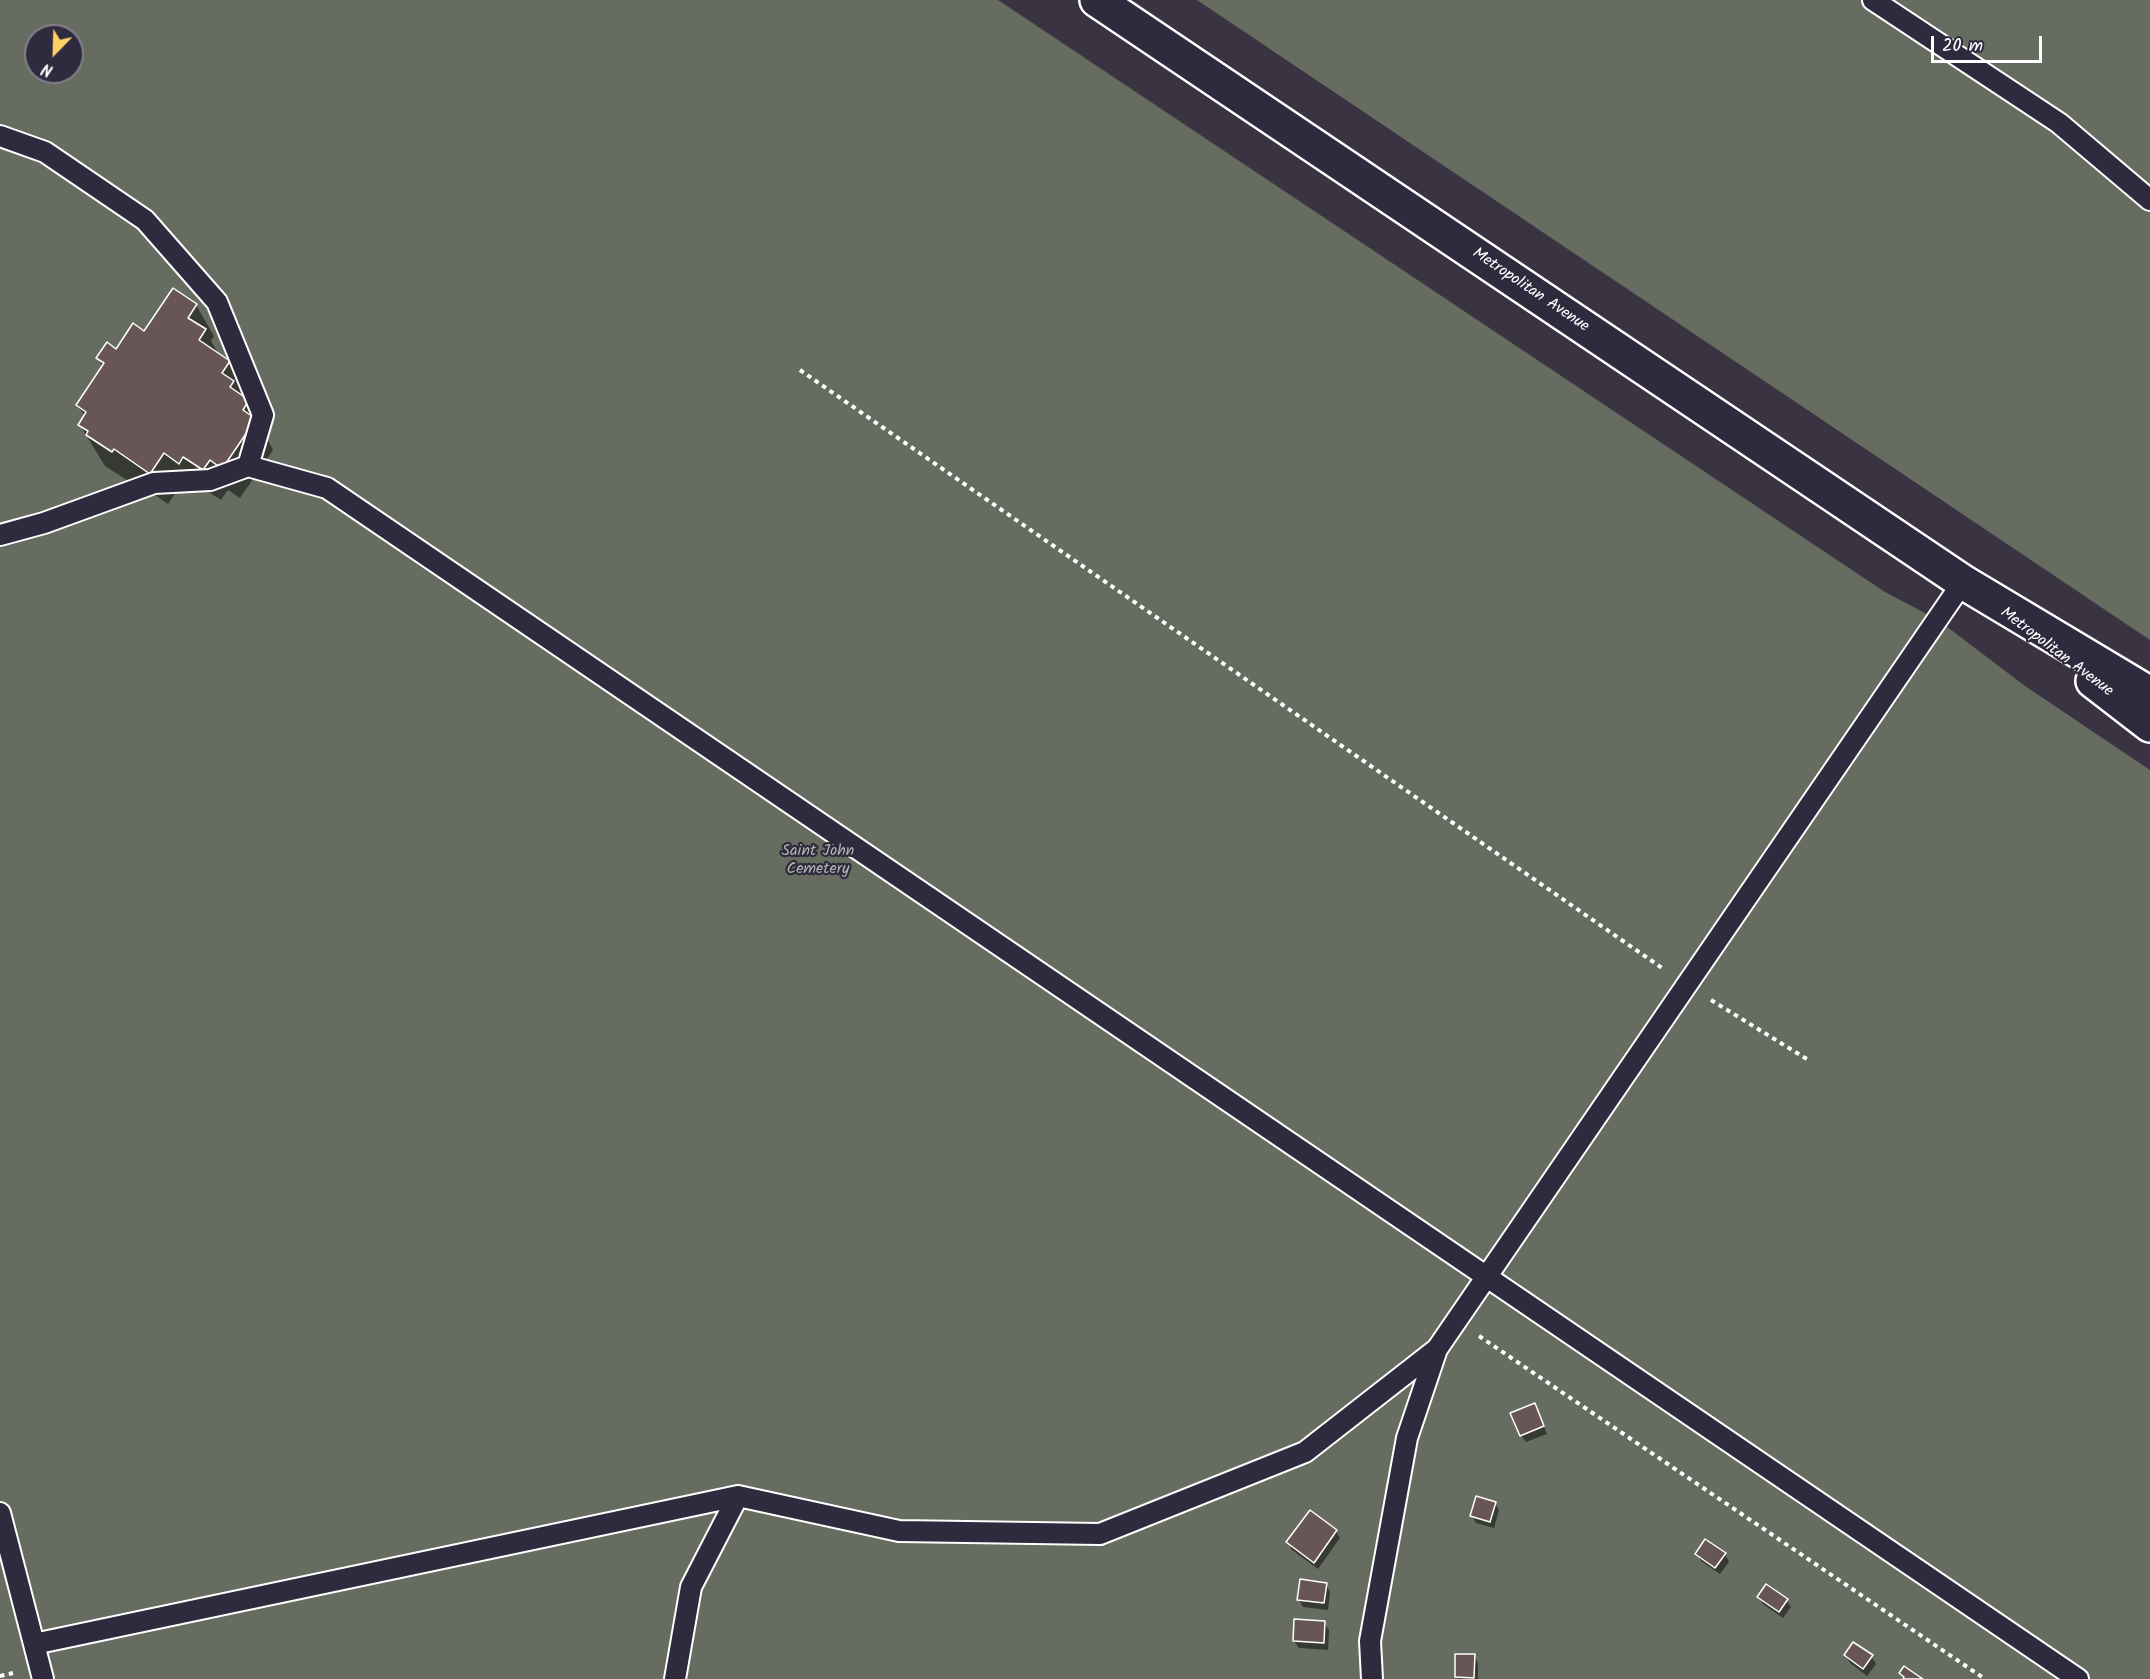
<!DOCTYPE html>
<style>
body{margin:0}
#map{position:relative;width:2150px;height:1679px;overflow:hidden;background:#3a3342;font-family:Kalam,sans-serif}
canvas{display:block}
.north{position:absolute;left:24px;top:24px;width:60px;height:60px;box-sizing:border-box;background:#2f2a3d;border:2px solid #827f8b;border-radius:50%;rotate:203deg;font-size:16px;font-weight:700;line-height:24px;text-align:center;color:#fff}
.north::after{content:'';display:block;margin:auto;width:21px;height:27px;background:#ffd166;clip-path:polygon(50% 0,100% 100%,50% 72%,0 100%)}
.scale{position:absolute;left:1931px;top:36px;width:111px;height:27px;box-sizing:border-box;border:3px solid #fff;border-top:0;padding-left:8px;font-size:18px;line-height:21px;white-space:nowrap;color:#fff;-webkit-text-stroke:4px #2f2a3d;paint-order:stroke}
</style>
<div id="map">
<canvas width="2150" height="1679"></canvas>
<div class="north">N</div>
<div class="scale">20 m</div>
</div>
<script>
const g = document.querySelector('canvas').getContext('2d');
g.lineJoin = 'round';
function fillPath(path, color) { g.fillStyle = color; g.fill(path, 'evenodd'); }
const toPath = rows => new Path2D(rows.map(r => 'M' + r).join(''));
function strokePath(path, color, width, dash) { g.strokeStyle = color; g.lineWidth = width; g.lineCap = dash ? 'butt' : 'round'; g.setLineDash(dash || []); g.stroke(path); }
function label(font, color, halo, rows, align = 'center') {
  g.font = font + ' Kalam,sans-serif'; g.lineWidth = 4.5; g.setLineDash([]); g.textBaseline = 'middle'; g.strokeStyle = halo; g.fillStyle = color; for (const [text, x, y, turn = 0] of rows) {
    g.save(); g.translate(x, y); g.rotate((+turn || 0) * Math.PI / 180); g.textAlign = isNaN(turn) ? turn : align; if (halo) g.strokeText(text, 0, 0); g.fillText(text, 0, 0); g.restore();
  }
}
fillPath(toPath([
 [0,0,998,0,1885,592,1938,620,2025,686,2150,770,2150,1679,0,1679],
 [36,36,72,36,72,72,36,72],
 [1197,0,2150,0,2150,640]
]), '#666d60');
fillPath(toPath([
 [174,290,196,305,214,336,211,341,219,355,229,362,247,393,244,398,248,401,273,450,240,498,228,490,221,500,201,487,197,493,182,483,168,504,132,479,130,482,105,466,80,425,85,417,78,405,103,367,98,358,117,351,144,333],
 [1538,1412,1547,1434,1526,1442,1521,1435],
 [1495,1503,1499,1510,1494,1528,1476,1523,1472,1516],
 [1336,1531,1340,1538,1318,1569,1292,1550,1288,1542],
 [1697,1554,1725,1554,1729,1562,1720,1574,1701,1561],
 [1326,1584,1330,1592,1328,1610,1303,1607,1299,1600],
 [1759,1597,1786,1600,1791,1607,1783,1618,1763,1604],
 [1324,1623,1329,1630,1328,1650,1299,1648,1294,1641],
 [1474,1655,1478,1663,1478,1679,1458,1679,1457,1677],
 [1845,1655,1871,1656,1876,1664,1867,1676,1850,1663]
]), '#0007');
const building = toPath([
 [173,288,197,304,188,318,206,329,199,340,230,361,222,373,234,381,230,387,249,400,243,410,256,419,222,469,210,460,203,470,183,457,179,464,164,453,150,474,114,449,112,452,86,435,88,431,78,425,86,412,76,405,104,363,96,358,107,342,116,349,133,323,144,331,173,288],
 [1535,1403,1544,1426,1520,1436,1510,1413,1535,1403],
 [1476,1496,1496,1502,1490,1522,1470,1516,1476,1496],
 [1310,1510,1337,1530,1314,1563,1286,1542,1310,1510],
 [1705,1539,1726,1553,1715,1568,1695,1554,1705,1539],
 [1300,1579,1327,1583,1324,1603,1297,1600,1300,1579],
 [1766,1584,1788,1599,1779,1612,1757,1597,1766,1584],
 [1294,1619,1325,1621,1324,1643,1293,1641,1294,1619],
 [1853,1642,1873,1655,1863,1669,1844,1655,1853,1642],
 [1455,1654,1475,1654,1474,1678,1455,1677,1455,1654],
 [1904,1666,1923,1679,1903,1679,1904,1677,1899,1673,1904,1666]
]);
fillPath(building, '#685656');
strokePath(building, '#fff', 1.5);
const service = toPath([
 [1873,0,2059,123,2150,200],
 [0,136,45,152,145,220,217,302,263,415,248,466,210,480,154,483,44,523,0,535],
 [248,466,327,488,2078,1679],
 [0,1513,34,1644,738,1496,899,1531,1100,1534,1305,1452,1437,1349,1963,582],
 [34,1644,43,1679],
 [675,1679,691,1587,738,1496],
 [1372,1679,1370,1641,1407,1438,1437,1349]
]);
const secondary = toPath([
 [1097,0,1963,582,2150,694],
 [2093,681,2150,725]
]);
strokePath(service, '#fff', 24);
strokePath(secondary, '#fff', 38);
strokePath(toPath([
 [800,370,1662,968],
 [1711,1000,1810,1061],
 [1479,1336,1985,1679],
 [0,1676,13,1673]
]), '#fff', 4, [4.5, 4.5]);
strokePath(service, '#2f2a3d', 20);
strokePath(secondary, '#2f2a3d', 33);
label('16px', '#fff', '#2f2a3d', [
 ["Metropolitan Avenue",1530,291,34],
 ["Metropolitan Avenue",2056,653,37]
]);
label('16px', '#b2b6b0', '#2f2a3d', [
 ["Saint John",818,852],
 ["Cemetery",818,870]
]);
</script>
